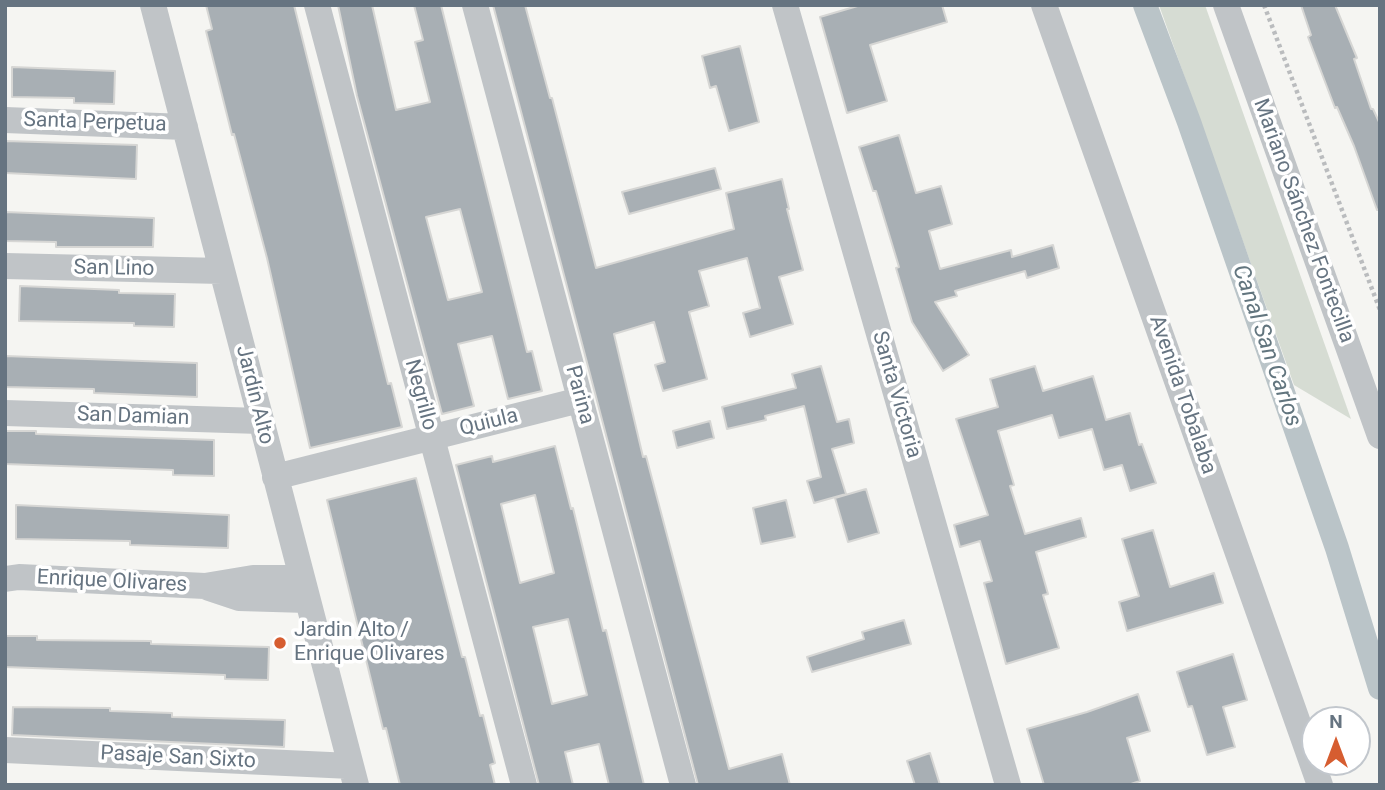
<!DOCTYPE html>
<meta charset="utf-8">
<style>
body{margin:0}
#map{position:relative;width:1385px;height:790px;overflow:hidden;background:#f5f5f2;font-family:Roboto,sans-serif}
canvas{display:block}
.frame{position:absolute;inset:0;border:7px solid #667481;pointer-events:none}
.north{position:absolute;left:1301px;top:706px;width:70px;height:70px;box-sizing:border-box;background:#fff;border:2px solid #c2c7cd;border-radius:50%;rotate:0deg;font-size:19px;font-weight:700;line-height:28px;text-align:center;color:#667481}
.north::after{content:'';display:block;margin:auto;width:24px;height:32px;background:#d65d30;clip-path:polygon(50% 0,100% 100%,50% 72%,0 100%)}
</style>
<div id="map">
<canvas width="1385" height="790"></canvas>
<div class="frame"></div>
<div class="north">N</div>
</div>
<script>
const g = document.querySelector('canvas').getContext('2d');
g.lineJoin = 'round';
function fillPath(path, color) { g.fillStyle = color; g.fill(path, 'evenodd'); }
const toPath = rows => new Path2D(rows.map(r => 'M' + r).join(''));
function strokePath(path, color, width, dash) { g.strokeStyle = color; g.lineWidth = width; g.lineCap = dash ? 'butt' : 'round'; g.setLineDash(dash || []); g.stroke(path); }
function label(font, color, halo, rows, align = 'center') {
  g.font = font + ' Roboto,sans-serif'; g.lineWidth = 7; g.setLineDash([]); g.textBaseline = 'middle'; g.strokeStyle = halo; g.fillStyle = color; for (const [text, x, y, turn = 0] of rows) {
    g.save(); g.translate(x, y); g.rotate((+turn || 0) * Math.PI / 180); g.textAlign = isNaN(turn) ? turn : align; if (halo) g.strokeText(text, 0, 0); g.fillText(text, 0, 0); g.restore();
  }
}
fillPath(toPath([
 [1159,5,1205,5,1351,419,1294,385]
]), '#d6dcd3');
strokePath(toPath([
 [1145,5,1189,122,1337,548,1380,688]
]), '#bac4c8', 24);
const building = toPath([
 [206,5,294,5,388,384,391,383,402,427,310,448,267,258,234,134,232,135,206,31,212,29,206,5],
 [338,5,372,5,396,110,430,102,415,42,423,40,414,5,441,5,527,352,532,351,542,391,508,399,492,336,458,344,474,406,442,414,357,96,338,5],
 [460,209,482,292,448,300,426,217,460,209],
 [493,5,525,5,550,98,552,98,596,268,734,229,726,193,782,179,789,209,787,209,803,270,779,277,793,324,750,337,743,313,760,308,747,258,699,271,709,306,689,312,707,379,663,391,655,365,665,362,654,322,614,334,643,457,646,456,729,769,782,754,790,785,698,785,493,5],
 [861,5,942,5,947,22,870,45,887,101,847,113,820,17,861,5],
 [1301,5,1335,5,1357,58,1354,59,1371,109,1373,109,1380,124,1380,209,1377,210,1354,146,1337,107,1335,108,1308,37,1311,35,1301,5],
 [740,46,759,122,729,131,716,86,710,88,702,56,740,46],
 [12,67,115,71,114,104,74,103,74,98,12,97,12,67],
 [899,135,916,193,941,186,952,224,929,231,940,269,1011,250,1012,257,1053,245,1059,268,1027,278,1025,271,955,291,957,296,935,302,969,355,943,371,912,322,896,268,899,267,876,191,873,191,859,147,899,135],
 [5,141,137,145,136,179,5,173,5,141],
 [715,168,721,189,629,214,622,192,715,168],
 [5,212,154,218,153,247,56,247,56,242,5,241,5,212],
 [20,286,119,290,119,293,175,294,174,327,134,326,134,323,19,321,20,286],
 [5,356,197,363,197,397,94,393,94,389,5,387,5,356],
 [821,366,837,422,849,419,854,443,832,449,846,494,814,503,807,481,821,477,804,406,765,416,766,420,727,429,722,407,796,388,792,374,821,366],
 [1035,366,1043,391,1093,376,1106,420,1130,413,1139,445,1142,444,1156,483,1130,491,1122,465,1104,470,1092,429,1059,438,1052,415,998,431,1014,485,1010,486,1025,534,1081,518,1086,537,1036,552,1048,594,1043,595,1059,648,1006,664,984,583,992,581,980,541,960,547,954,525,988,515,956,419,998,407,990,379,1035,366],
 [710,421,714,438,677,448,673,431,710,421],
 [5,431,36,431,36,434,214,440,214,476,173,475,173,470,5,464,5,431],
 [555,446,571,509,573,508,603,631,606,630,644,785,609,785,599,744,565,752,573,785,539,785,456,465,492,456,493,462,555,446],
 [535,495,554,573,520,583,501,504,535,495],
 [568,619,587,695,552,704,533,627,568,619],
 [416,478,462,657,465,657,480,716,483,715,495,763,490,765,495,785,400,785,386,728,383,729,327,500,416,478],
 [866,489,879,533,848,542,835,498,866,489],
 [786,500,795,537,761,544,753,508,786,500],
 [16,505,229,515,228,548,130,545,130,541,16,539,16,505],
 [1153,530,1170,587,1214,573,1223,603,1127,631,1119,602,1139,596,1122,539,1153,530],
 [904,620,911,644,812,672,807,657,864,639,862,632,904,620],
 [5,636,37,636,37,640,151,641,151,644,269,647,268,680,225,679,225,675,5,667,5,636],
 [1233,654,1247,700,1223,707,1235,747,1207,755,1192,706,1188,707,1177,672,1233,654],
 [1138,694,1150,731,1127,738,1140,781,1128,785,1044,785,1027,729,1087,712,1138,694],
 [13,707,110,708,110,711,172,713,172,717,285,720,284,747,12,735,13,707],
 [930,753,940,785,915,785,907,761,930,753]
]);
fillPath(building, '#a8afb4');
strokePath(building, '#d6d6d4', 2);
strokePath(toPath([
 [1264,5,1380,310]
]), '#babcbe', 4.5, [3.5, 3.5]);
strokePath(toPath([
 [153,5,356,785],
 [317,5,524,785],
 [475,5,683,785],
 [785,5,1008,785],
 [1044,5,1320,785],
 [1226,5,1380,436],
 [5,120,185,127],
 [5,266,222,271],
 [5,413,260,421],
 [275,477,580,400],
 [5,579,19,577,205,586,253,578,301,578],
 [209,588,239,598,307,600],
 [5,750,351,766]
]), '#c0c4c7', 26);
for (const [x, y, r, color] of [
 [280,643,7,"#d65d30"]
]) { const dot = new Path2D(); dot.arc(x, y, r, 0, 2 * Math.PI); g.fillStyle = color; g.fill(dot); strokePath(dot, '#fff', 2.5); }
label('21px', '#667481', '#fff', [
 ["Santa Perpetua",95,123,2],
 ["Mariano Sánchez Fontecilla",1303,221,70],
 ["San Lino",114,269,1],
 ["Jardín Alto",254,395,76],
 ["Negrillo",420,395,75],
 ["Parina",579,395,75],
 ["Santa Victoria",896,395,74],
 ["Avenida Tobalaba",1182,395,71],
 ["San Damian",133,417,2],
 ["Quiula",489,423,-14],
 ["Enrique Olivares",112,582,3],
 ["Pasaje San Sixto",178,758,3]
]);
label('21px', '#667481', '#fff', [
 ["Jardin Alto /",294,631],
 ["Enrique Olivares",294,655]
], 'left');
label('italic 23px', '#62757e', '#fff', [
 ["Canal San Carlos",1266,346,71]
]);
</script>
